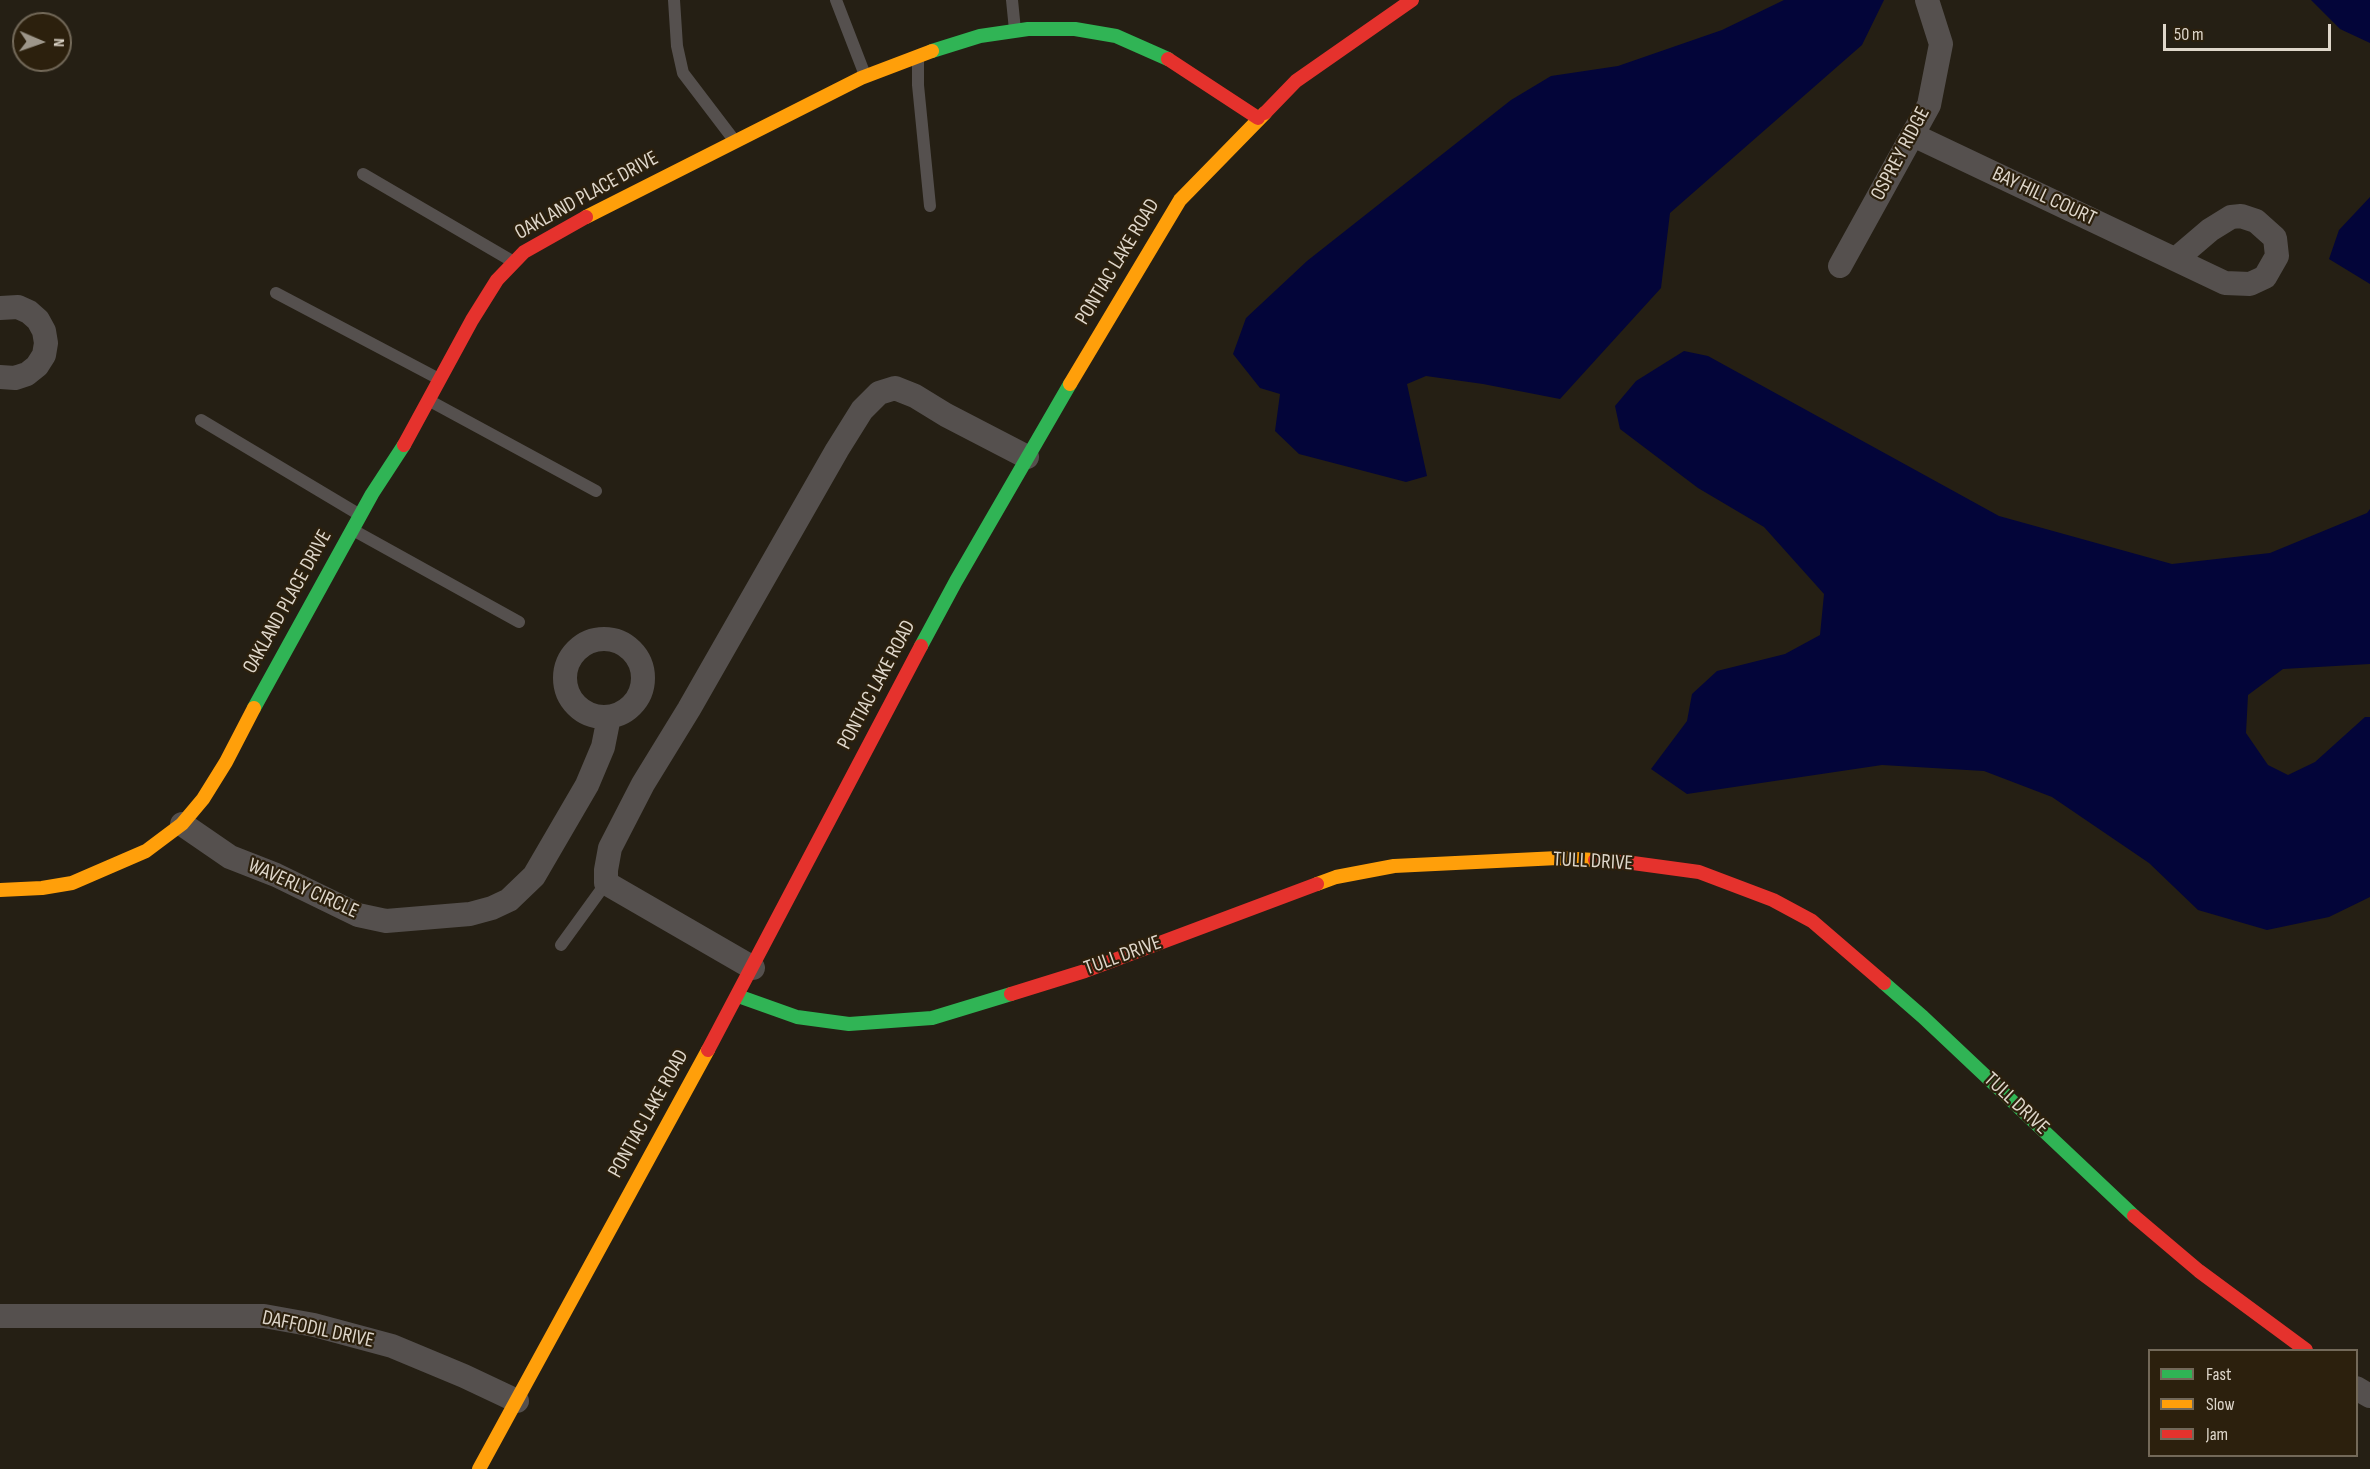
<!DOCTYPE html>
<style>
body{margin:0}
#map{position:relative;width:2370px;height:1469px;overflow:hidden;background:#251f14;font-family:"Sofia Sans Condensed",sans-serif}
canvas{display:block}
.legend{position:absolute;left:2148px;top:1349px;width:210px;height:108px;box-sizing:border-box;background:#2c200d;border:2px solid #736959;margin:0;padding:8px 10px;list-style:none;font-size:18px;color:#ded6ca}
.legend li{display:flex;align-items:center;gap:12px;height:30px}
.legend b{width:30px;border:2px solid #736959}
.north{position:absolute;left:12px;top:12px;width:60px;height:60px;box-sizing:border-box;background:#2c200d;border:2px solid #736959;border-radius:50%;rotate:92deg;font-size:16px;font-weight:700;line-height:24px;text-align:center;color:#ded6ca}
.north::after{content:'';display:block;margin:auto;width:21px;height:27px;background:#9d968a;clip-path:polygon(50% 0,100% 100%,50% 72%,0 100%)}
.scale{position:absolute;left:2163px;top:24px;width:168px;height:27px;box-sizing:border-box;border:3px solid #ded6ca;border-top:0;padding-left:8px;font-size:18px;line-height:21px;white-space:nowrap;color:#ded6ca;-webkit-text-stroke:4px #2c200d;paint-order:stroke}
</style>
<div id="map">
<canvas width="2370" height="1469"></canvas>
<ul class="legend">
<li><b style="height:8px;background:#30b455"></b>Fast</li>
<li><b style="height:8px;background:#ff9f0a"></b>Slow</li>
<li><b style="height:8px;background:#e5322d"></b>Jam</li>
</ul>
<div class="north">N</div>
<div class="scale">50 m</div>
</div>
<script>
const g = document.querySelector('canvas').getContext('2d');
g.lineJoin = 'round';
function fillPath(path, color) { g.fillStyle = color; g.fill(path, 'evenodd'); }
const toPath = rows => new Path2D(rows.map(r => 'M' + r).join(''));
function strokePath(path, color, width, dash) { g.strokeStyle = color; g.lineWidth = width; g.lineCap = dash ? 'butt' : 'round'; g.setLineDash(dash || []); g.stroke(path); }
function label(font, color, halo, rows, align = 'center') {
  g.font = font + ' "Sofia Sans Condensed",sans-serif'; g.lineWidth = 4.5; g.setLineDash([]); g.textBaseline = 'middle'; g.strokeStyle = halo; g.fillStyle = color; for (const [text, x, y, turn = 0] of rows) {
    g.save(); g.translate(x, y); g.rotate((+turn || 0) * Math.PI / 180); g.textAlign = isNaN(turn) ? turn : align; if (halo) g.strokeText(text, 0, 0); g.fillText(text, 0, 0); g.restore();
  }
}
fillPath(toPath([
 [1784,0,1884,0,1862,45,1670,213,1661,288,1560,399,1483,384,1426,376,1407,384,1427,476,1406,482,1299,454,1275,431,1280,394,1260,388,1233,354,1246,318,1307,261,1511,100,1551,76,1618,66,1722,30],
 [2311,0,2370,0,2370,43,2340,29],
 [2370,197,2370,284,2329,259,2339,230],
 [1684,351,1708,356,1999,516,2172,564,2270,553,2367,513,2370,509,2370,664,2283,669,2248,695,2246,733,2268,765,2288,775,2315,762,2365,717,2370,717,2370,897,2329,917,2267,930,2198,910,2149,863,2052,797,1984,771,1882,765,1687,794,1651,769,1687,721,1692,694,1717,671,1785,654,1820,635,1824,594,1764,527,1698,488,1620,429,1615,406,1636,381]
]), '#030539');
strokePath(toPath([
 [674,0,677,46,683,73,734,140],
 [836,0,865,75],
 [1012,0,1015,30],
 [918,56,918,85,930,206],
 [363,174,512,261],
 [276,293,439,379],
 [430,401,596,491],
 [201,420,360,515],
 [353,530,519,622],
 [561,945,606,883]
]), '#55504e', 12);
strokePath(toPath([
 [1913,135,2225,283,2250,284,2265,277,2277,256,2275,238,2256,221,2241,216,2231,217,2210,230,2176,259],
 [1840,266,1929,105,1941,44,1927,0],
 [0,308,18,307,29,312,38,320,44,331,46,343,44,355,37,366,27,374,15,378,0,377],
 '565 678a39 39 0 1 1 78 0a39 39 0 1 1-78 0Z',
 [182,824,230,857,276,875,358,915,386,921,470,914,492,908,509,900,534,876,587,785,603,747,609,717],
 [753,968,606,883,606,870,610,848,643,784,689,709,837,450,862,410,879,393,895,388,915,396,946,415,1027,457],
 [0,1316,264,1316,314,1325,392,1346,464,1376,517,1401],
 [2356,1388,2370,1396]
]), '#55504e', 24);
strokePath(toPath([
 [932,51,980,36,1028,29,1075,29,1116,36,1168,59],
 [921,646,956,581,1070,384],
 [254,708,372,494,404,445],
 [1884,983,1923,1017,2134,1216],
 [738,996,797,1017,849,1024,932,1018,1011,994]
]), '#30b455', 14);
strokePath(toPath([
 [586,217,861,78,932,51],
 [1070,384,1180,200,1265,113],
 [1317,884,1336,877,1394,866,1558,858,1595,860],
 [0,890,42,888,72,883,146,851,182,824,203,799,226,762,254,708],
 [479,1469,708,1050]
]), '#ff9f0a', 14);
strokePath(toPath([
 [1168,59,1258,118],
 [1265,113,1296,81,1412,0],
 [404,445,472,320,497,280,524,252,586,217],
 [1595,860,1633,863,1699,872,1773,900,1812,921,1884,983],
 [1011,994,1085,971,1317,884],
 [708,1050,921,646],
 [2134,1216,2199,1271,2306,1350]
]), '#e5322d', 14);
label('21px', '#ded6ca', '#2c200d', [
 ["OSPREY RIDGE",1901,154,-62],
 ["OAKLAND PLACE DRIVE",587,196,-29],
 ["BAY HILL COURT",2044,197,25],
 ["PONTIAC LAKE ROAD",1118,262,-59],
 ["OAKLAND PLACE DRIVE",288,602,-61],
 ["PONTIAC LAKE ROAD",877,685,-62],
 ["TULL DRIVE",1593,862,3],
 ["WAVERLY CIRCLE",303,889,24],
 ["TULL DRIVE",1123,956,-20],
 ["TULL DRIVE",2016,1104,43],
 ["PONTIAC LAKE ROAD",649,1114,-61],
 ["DAFFODIL DRIVE",318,1330,12]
]);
</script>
